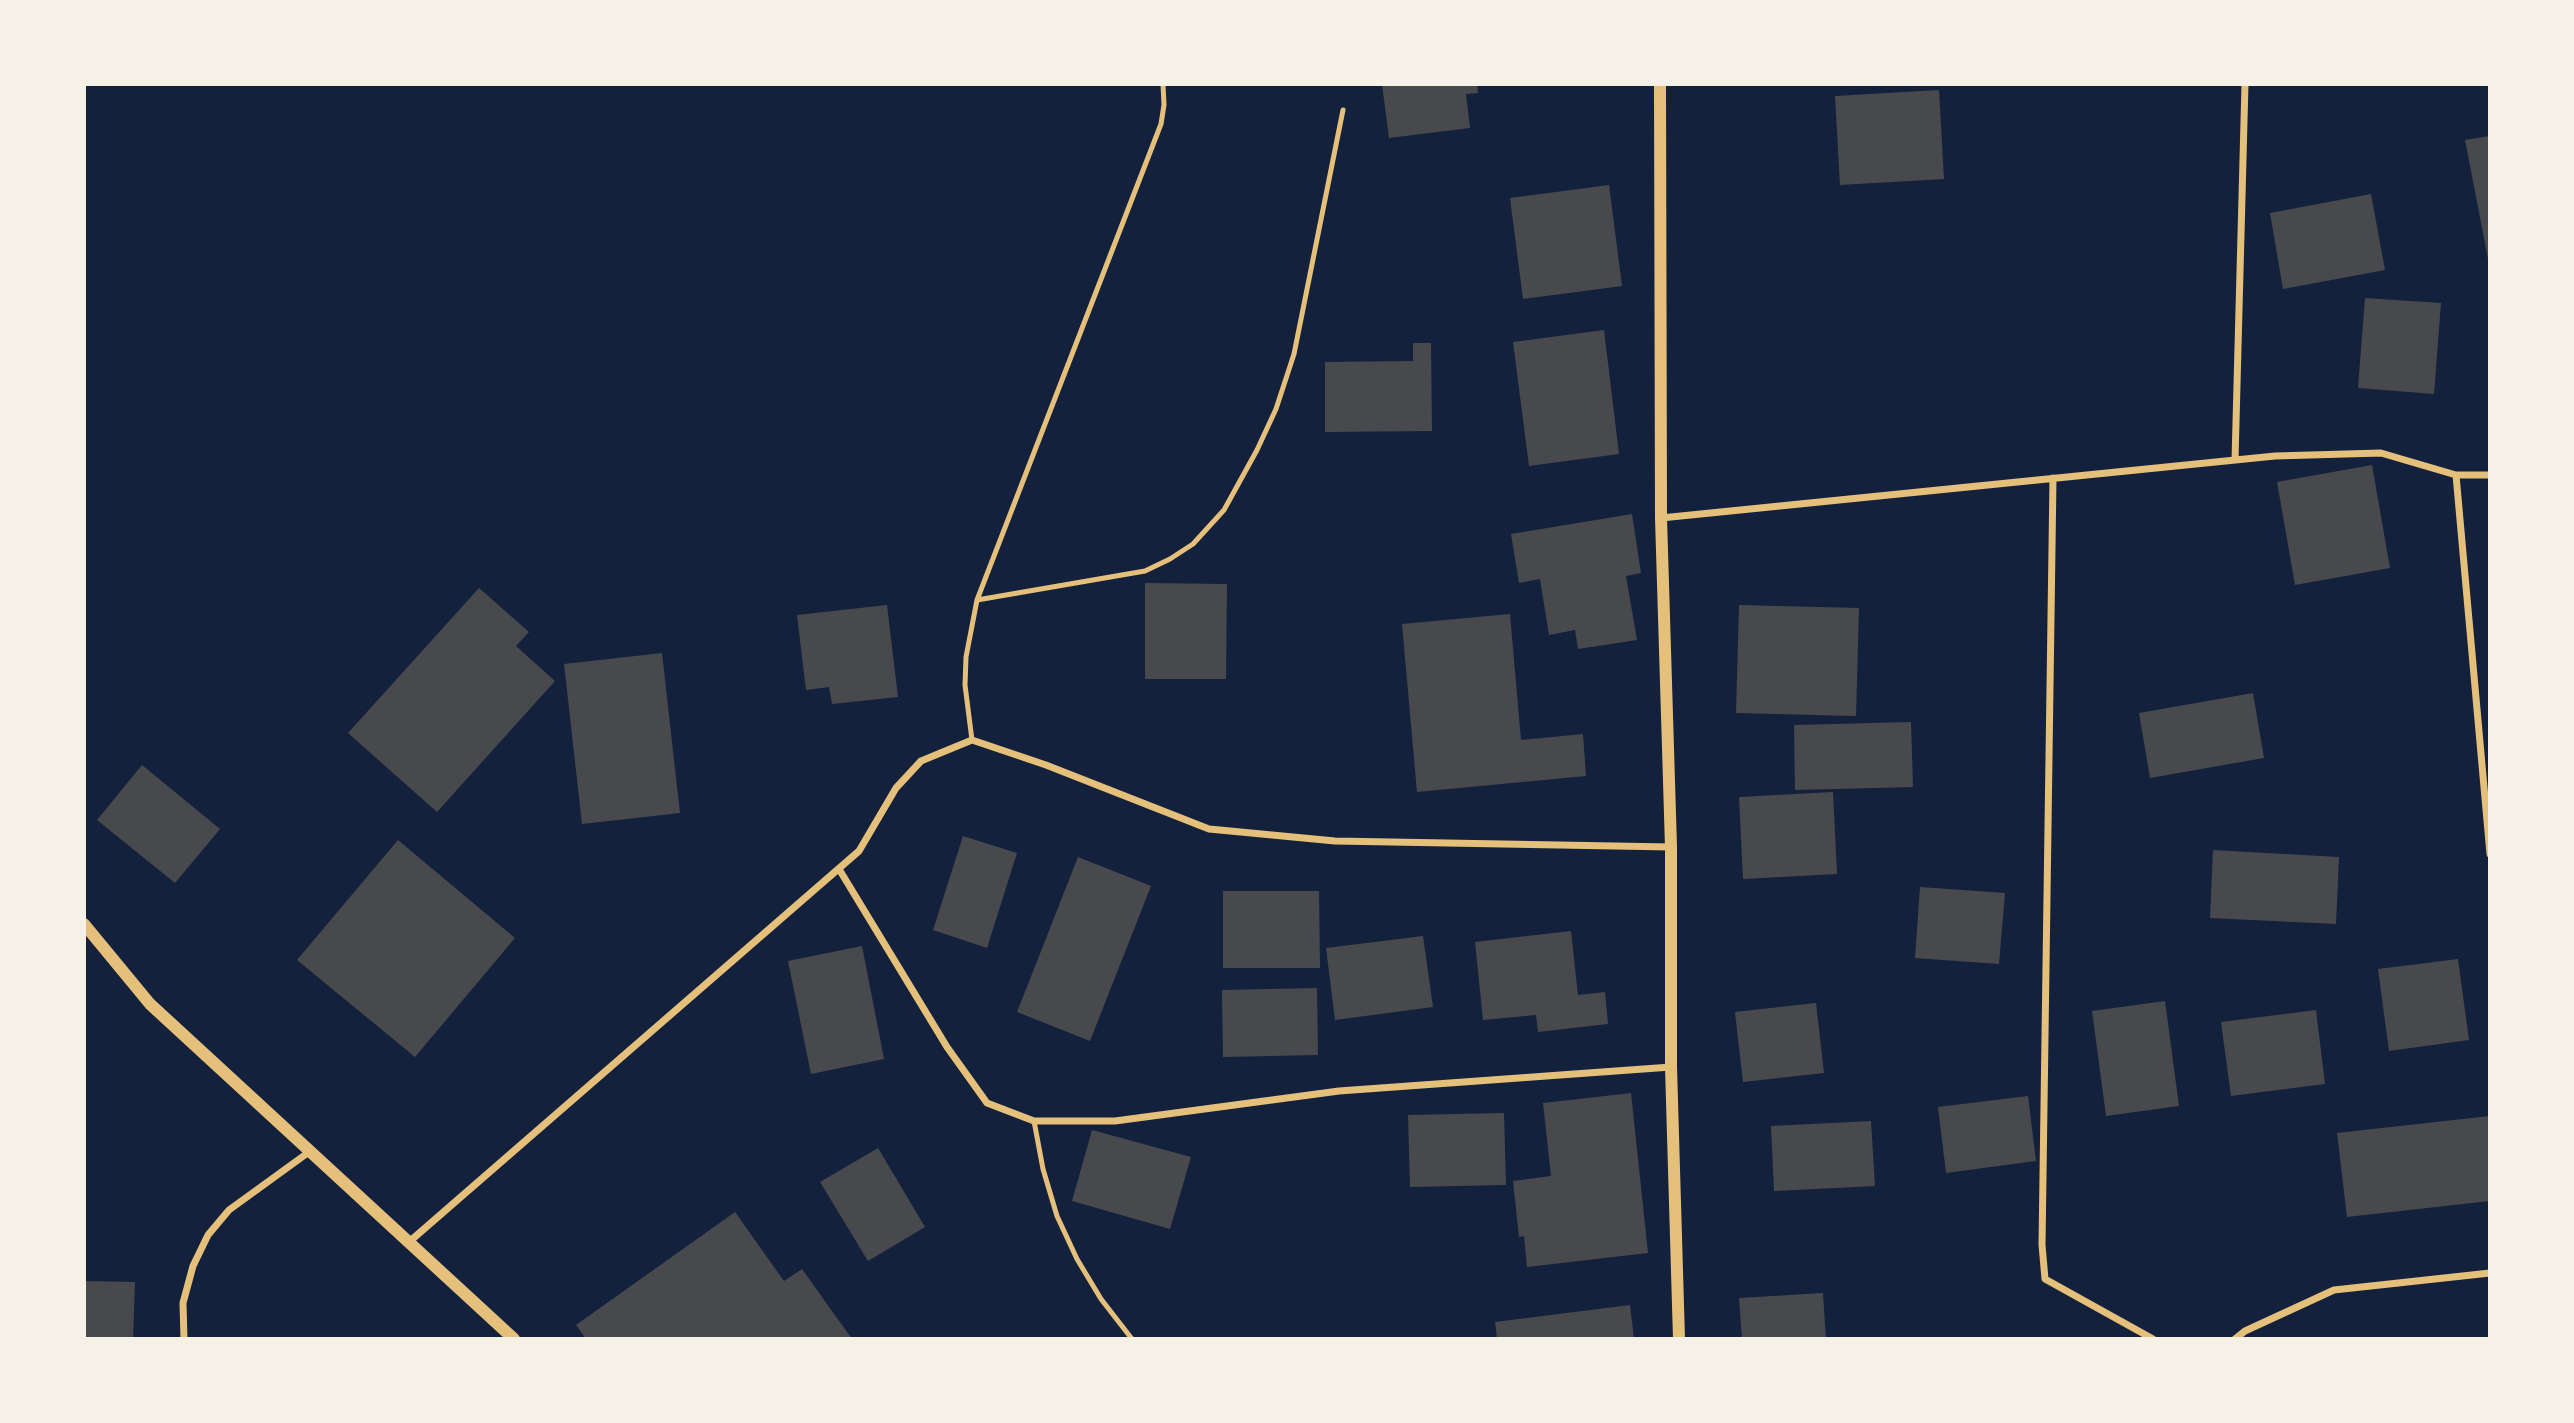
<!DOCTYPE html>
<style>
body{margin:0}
#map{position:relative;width:2574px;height:1423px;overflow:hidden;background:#14213d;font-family:Quicksand,sans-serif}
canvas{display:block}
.frame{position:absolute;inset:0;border:86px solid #f6f1e7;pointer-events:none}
</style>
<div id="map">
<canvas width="2574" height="1423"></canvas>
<div class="frame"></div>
</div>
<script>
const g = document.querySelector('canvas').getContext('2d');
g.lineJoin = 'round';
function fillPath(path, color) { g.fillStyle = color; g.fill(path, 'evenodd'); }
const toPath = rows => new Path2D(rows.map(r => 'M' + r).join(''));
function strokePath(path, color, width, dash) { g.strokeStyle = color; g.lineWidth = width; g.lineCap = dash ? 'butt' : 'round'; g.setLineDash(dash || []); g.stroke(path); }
fillPath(toPath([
 [1382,84,1477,84,1478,93,1466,94,1470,128,1389,138],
 [1939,90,1944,179,1840,185,1835,96],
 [2490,136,2490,264,2489,264,2465,140],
 [1609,185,1622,286,1523,299,1510,198],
 [2371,194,2385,270,2283,289,2270,213],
 [2365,298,2441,303,2434,394,2358,388],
 [1604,330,1619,454,1529,466,1513,342],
 [1413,343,1431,343,1432,431,1325,432,1325,362,1413,361],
 [2372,465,2390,568,2295,585,2277,482],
 [1632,514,1641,573,1626,576,1637,640,1578,649,1575,630,1549,635,1540,579,1519,583,1511,534],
 [1145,583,1227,584,1226,679,1145,679],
 [479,588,529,632,516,646,555,681,437,812,348,733],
 [887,605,898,697,832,704,829,687,806,690,797,615],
 [1739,605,1859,608,1856,716,1736,713],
 [1510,614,1521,740,1583,734,1586,776,1417,792,1402,624],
 [662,653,680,813,582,824,564,664],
 [2253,693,2264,758,2150,778,2139,713],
 [1911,722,1913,787,1795,790,1794,725],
 [142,765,220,829,175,883,97,820],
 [1833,792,1837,874,1743,879,1739,797],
 [963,836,1017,853,987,948,933,930],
 [398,840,515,938,415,1057,297,960],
 [2213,850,2339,857,2336,924,2210,918],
 [1078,857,1151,886,1090,1041,1017,1012],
 [1920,887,2005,893,1999,964,1915,958],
 [1223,891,1319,891,1320,968,1223,968],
 [1571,931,1578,995,1605,992,1608,1024,1538,1032,1536,1015,1483,1020,1475,942],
 [1423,936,1433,1007,1335,1020,1326,948],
 [862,946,884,1059,811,1074,788,961],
 [2458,959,2469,1040,2389,1051,2378,969],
 [1317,988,1318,1055,1223,1057,1222,990],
 [2165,1001,2179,1106,2106,1116,2092,1011],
 [1816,1003,1824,1073,1743,1082,1735,1012],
 [2316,1010,2325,1084,2231,1096,2221,1022],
 [1631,1093,1648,1253,1527,1267,1524,1236,1519,1237,1513,1181,1551,1176,1543,1103],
 [2028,1096,2036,1161,1946,1173,1938,1107],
 [1504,1113,1506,1185,1410,1187,1408,1115],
 [2490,1116,2490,1201,2347,1217,2337,1133],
 [1871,1121,1875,1186,1774,1191,1771,1126],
 [1092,1130,1191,1157,1170,1229,1072,1201],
 [878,1148,925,1227,868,1261,820,1182],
 [735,1212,784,1281,802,1269,852,1339,586,1339,576,1325],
 [84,1281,135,1282,133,1339,84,1339],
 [1823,1293,1826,1339,1742,1339,1739,1298],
 [1630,1305,1634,1339,1497,1339,1495,1322]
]), '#48494c');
strokePath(toPath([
 [977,600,1145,571,1170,559,1193,544,1224,510,1257,450,1276,409,1294,354,1343,110],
 [972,740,965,685,966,657,977,600,1161,124,1164,105,1163,84],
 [1034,1121,1043,1169,1057,1216,1077,1259,1101,1299,1132,1339]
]), '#e5c07b', 5);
strokePath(toPath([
 [2235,460,2245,84],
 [2456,475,2490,854],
 [2053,478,2042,1245,2045,1279,2153,1339],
 [1661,518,2275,456,2381,453,2456,475,2490,475],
 [839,869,947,1047,987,1103,1034,1121,1115,1121,1339,1091,1671,1067],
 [409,1242,859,851,896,788,921,761,972,740,1046,765,1209,829,1335,841,1671,847],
 [184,1339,183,1303,193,1266,208,1235,229,1210,309,1152],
 [2235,1339,2245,1331,2334,1290,2490,1273]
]), '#e5c07b', 7);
strokePath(toPath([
 [1660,84,1661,518,1671,847,1671,1067,1679,1339],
 [84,924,150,1004,514,1339]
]), '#e5c07b', 12);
</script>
